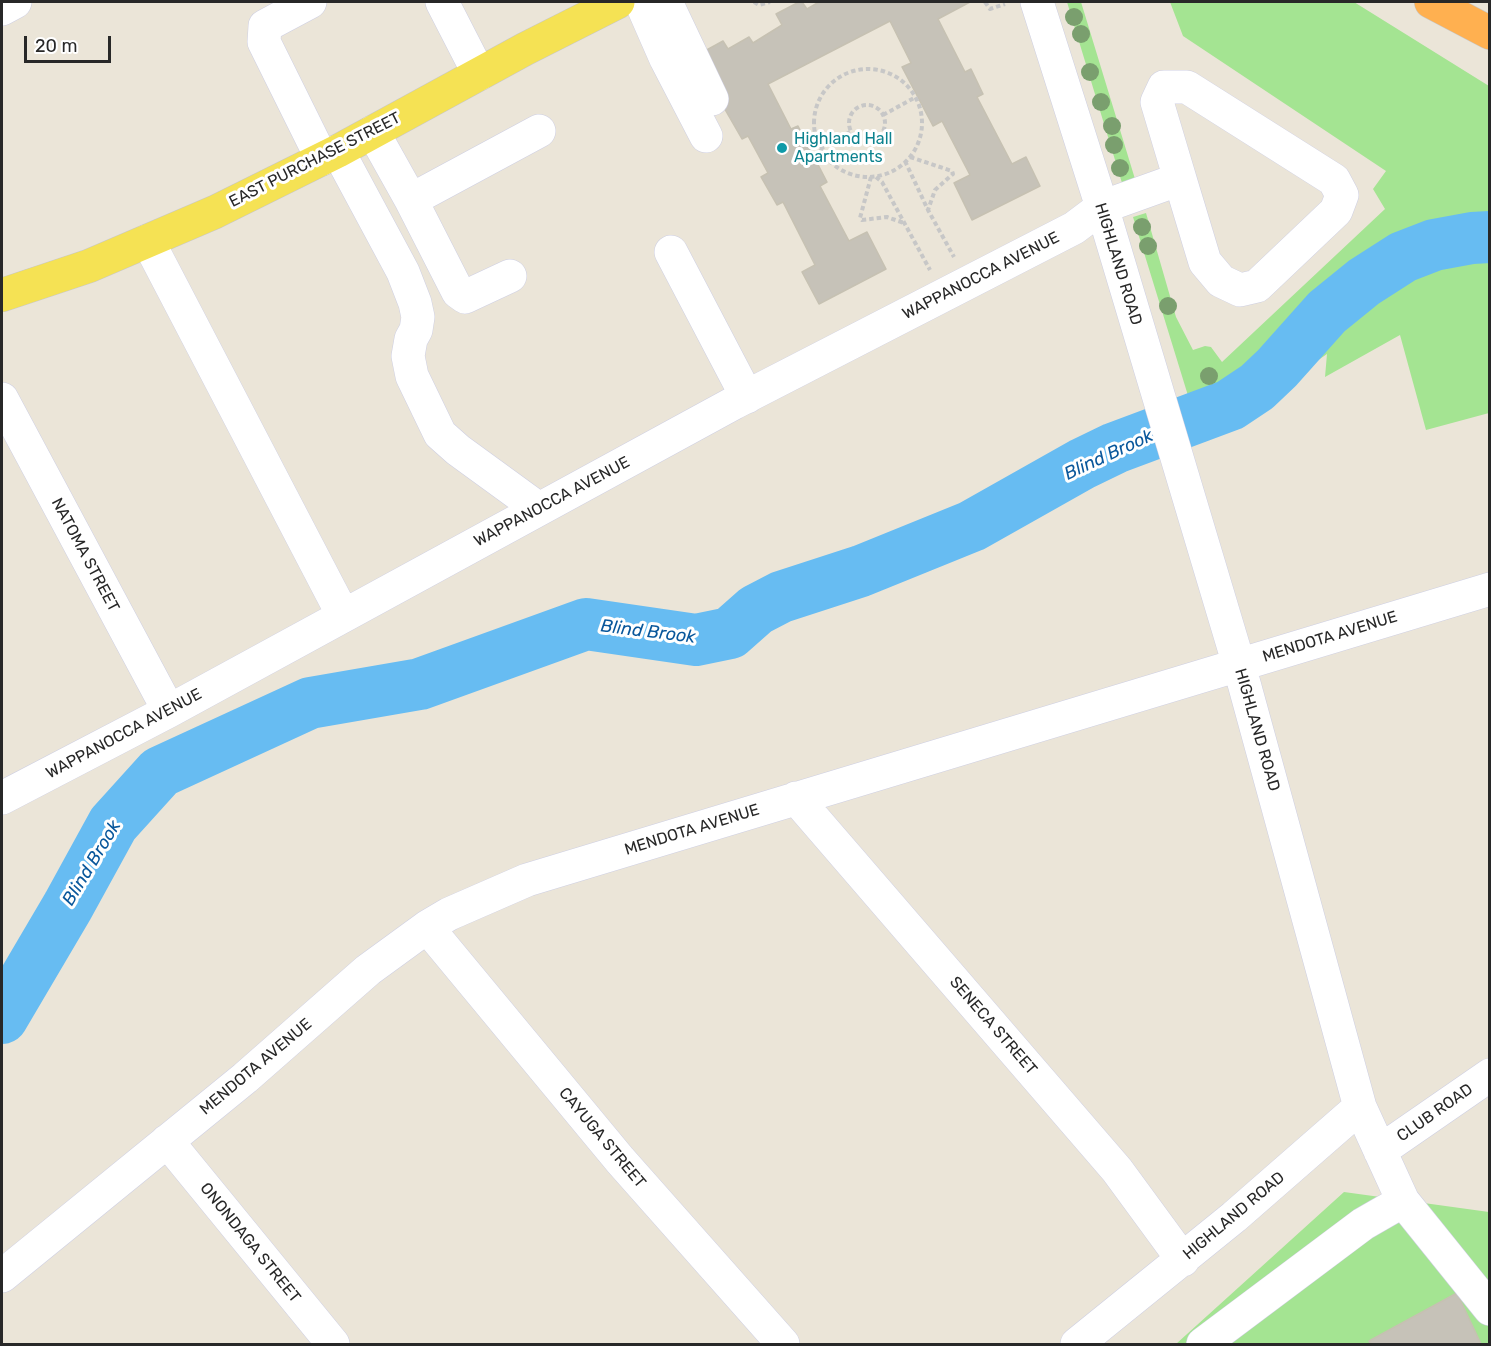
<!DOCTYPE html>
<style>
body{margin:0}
#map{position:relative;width:1491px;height:1346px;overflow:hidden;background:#ebe5d8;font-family:Rubik,sans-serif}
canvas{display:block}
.frame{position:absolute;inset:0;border:3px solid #282828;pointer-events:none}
.scale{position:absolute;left:24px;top:36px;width:87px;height:27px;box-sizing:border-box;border:3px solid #282828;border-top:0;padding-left:8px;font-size:18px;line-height:21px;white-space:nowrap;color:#282828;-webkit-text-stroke:4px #fff;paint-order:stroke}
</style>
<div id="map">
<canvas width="1491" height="1346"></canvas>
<div class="frame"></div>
<div class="scale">20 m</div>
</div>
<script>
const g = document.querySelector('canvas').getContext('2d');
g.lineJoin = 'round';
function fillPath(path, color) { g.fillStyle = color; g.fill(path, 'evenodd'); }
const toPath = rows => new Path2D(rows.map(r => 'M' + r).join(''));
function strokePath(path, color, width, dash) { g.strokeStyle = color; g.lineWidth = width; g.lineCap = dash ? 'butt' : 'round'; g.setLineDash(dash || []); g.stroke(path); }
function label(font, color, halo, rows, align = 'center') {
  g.font = font + ' Rubik,sans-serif'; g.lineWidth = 6; g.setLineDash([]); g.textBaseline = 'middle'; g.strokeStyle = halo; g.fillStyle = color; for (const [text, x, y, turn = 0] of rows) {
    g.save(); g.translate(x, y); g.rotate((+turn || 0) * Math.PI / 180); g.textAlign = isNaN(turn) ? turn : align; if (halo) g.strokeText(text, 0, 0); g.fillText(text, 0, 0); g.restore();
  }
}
fillPath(toPath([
 [1067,2,1081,2,1135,179,1122,183],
 [1170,2,1354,2,1489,86,1489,413,1426,430,1400,335,1325,377,1327,354,1202,441,1133,217,1146,213,1176,317,1193,350,1205,346,1211,347,1222,362,1385,209,1373,189,1386,171,1183,36],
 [1344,1192,1489,1212,1489,1344,1176,1344]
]), '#a4e492');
strokePath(toPath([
 [2,1018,68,906,113,824,160,772,310,703,420,684,586,624,696,640,730,633,756,610,781,597,861,571,972,526,1082,464,1115,448,1230,405,1257,387,1277,368,1327,312,1364,282,1403,257,1434,245,1472,238,1490,237]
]), '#67bcf2', 52);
const building = toPath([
 [799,2,802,2,807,9,819,2,970,2,938,19,965,72,971,69,983,94,977,97,1012,164,1026,157,1040,186,972,220,954,183,970,175,942,121,933,126,902,67,911,63,890,21,768,84,791,129,798,126,827,182,820,186,849,241,867,232,886,269,819,304,802,272,815,265,783,202,777,205,761,177,768,173,748,136,742,139,723,106,729,102,703,52,723,41,728,49,749,37,753,43,782,25,776,14,799,2],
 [1457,1293,1481,1344,1371,1344,1369,1341,1457,1293]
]);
fillPath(building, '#c6c2b8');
strokePath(building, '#c6c1b2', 1.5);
const minor = toPath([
 [310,2,265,26,264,42,322,159],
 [442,2,479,74],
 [641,2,666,59,706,136],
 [666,2,712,99],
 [1037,2,1102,207,1239,665,1360,1107,1403,1201,1490,1309],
 [2,9,15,2],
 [373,132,411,200,539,131],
 [338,151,403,272,415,303,418,317,416,330,411,339,408,356,412,376,440,434,458,450,539,509],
 [411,200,458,292,465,297,510,276],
 [148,241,343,615],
 [671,252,747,397],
 [2,399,169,711],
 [2,798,169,711,734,403,1074,228,1102,207,1180,179,1205,262,1221,281,1240,290,1257,286,1336,211,1342,195,1334,180,1187,87,1164,87,1157,102,1180,179],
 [796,798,1117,1170,1183,1260],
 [427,927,620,1160,783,1344],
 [167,1141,333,1344],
 [1380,1151,1490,1075],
 [2,1276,245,1078,368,970,427,927,449,914,527,880,1490,589],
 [1077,1344,1234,1217,1360,1107],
 [1203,1344,1363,1224,1403,1201]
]);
const major = toPath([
 [2,295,89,266,215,212,338,151,525,49,618,2]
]);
const highway = toPath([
 [1431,2,1490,33]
]);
strokePath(minor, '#cecfe2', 34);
strokePath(major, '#c7c7c7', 34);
strokePath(highway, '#c7c7c7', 34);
strokePath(toPath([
 [754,2,759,5,770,2],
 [985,2,990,9,1005,4],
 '814 123a54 54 0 1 1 108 0a54 54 0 1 1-108 0Z',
 '849 123a18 18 0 1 1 36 0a18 18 0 1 1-36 0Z',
 [883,115,914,98],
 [820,149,850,132],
 [910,157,952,171,953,174,935,190,928,210],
 [905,161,928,210,954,257],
 [871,177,860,218,862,220,887,217,904,223],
 [876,177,882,182,930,270]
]), '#c7c7c7', 4, [4.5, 3]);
strokePath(minor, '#fff', 33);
strokePath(major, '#f5e254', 33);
strokePath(highway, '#ffb050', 33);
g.fillStyle = '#7a9f6e';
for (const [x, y] of [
 [1074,17],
 [1081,34],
 [1090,72],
 [1101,102],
 [1112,126],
 [1114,145],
 [1120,168],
 [1142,227],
 [1148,246],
 [1168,306],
 [1209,376]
]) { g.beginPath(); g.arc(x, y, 9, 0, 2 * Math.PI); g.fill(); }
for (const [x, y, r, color] of [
 [782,148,6,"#0f9aa8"]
]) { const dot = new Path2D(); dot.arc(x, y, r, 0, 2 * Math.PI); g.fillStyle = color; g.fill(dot); strokePath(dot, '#fff', 2); }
label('16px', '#0d838f', '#fff', [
 ["Highland Hall",794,139],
 ["Apartments",794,157]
], 'left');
label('16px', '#282828', '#fff', [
 ["EAST PURCHASE STREET",315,160,-27],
 ["HIGHLAND ROAD",1118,264,73],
 ["WAPPANOCCA AVENUE",981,276,-27],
 ["WAPPANOCCA AVENUE",552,502,-28],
 ["NATOMA STREET",85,555,62],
 ["MENDOTA AVENUE",1330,637,-17],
 ["HIGHLAND ROAD",1257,730,74],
 ["WAPPANOCCA AVENUE",124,734,-28],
 ["MENDOTA AVENUE",692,830,-17],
 ["SENECA STREET",993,1026,49],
 ["MENDOTA AVENUE",256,1067,-40],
 ["CLUB ROAD",1435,1113,-35],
 ["CAYUGA STREET",602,1138,50],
 ["HIGHLAND ROAD",1234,1216,-40],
 ["ONONDAGA STREET",250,1243,51]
]);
label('italic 18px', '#09579b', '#fff', [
 ["Blind Brook",1109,455,-25],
 ["Blind Brook",648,632,7],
 ["Blind Brook",92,863,-59]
]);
</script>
